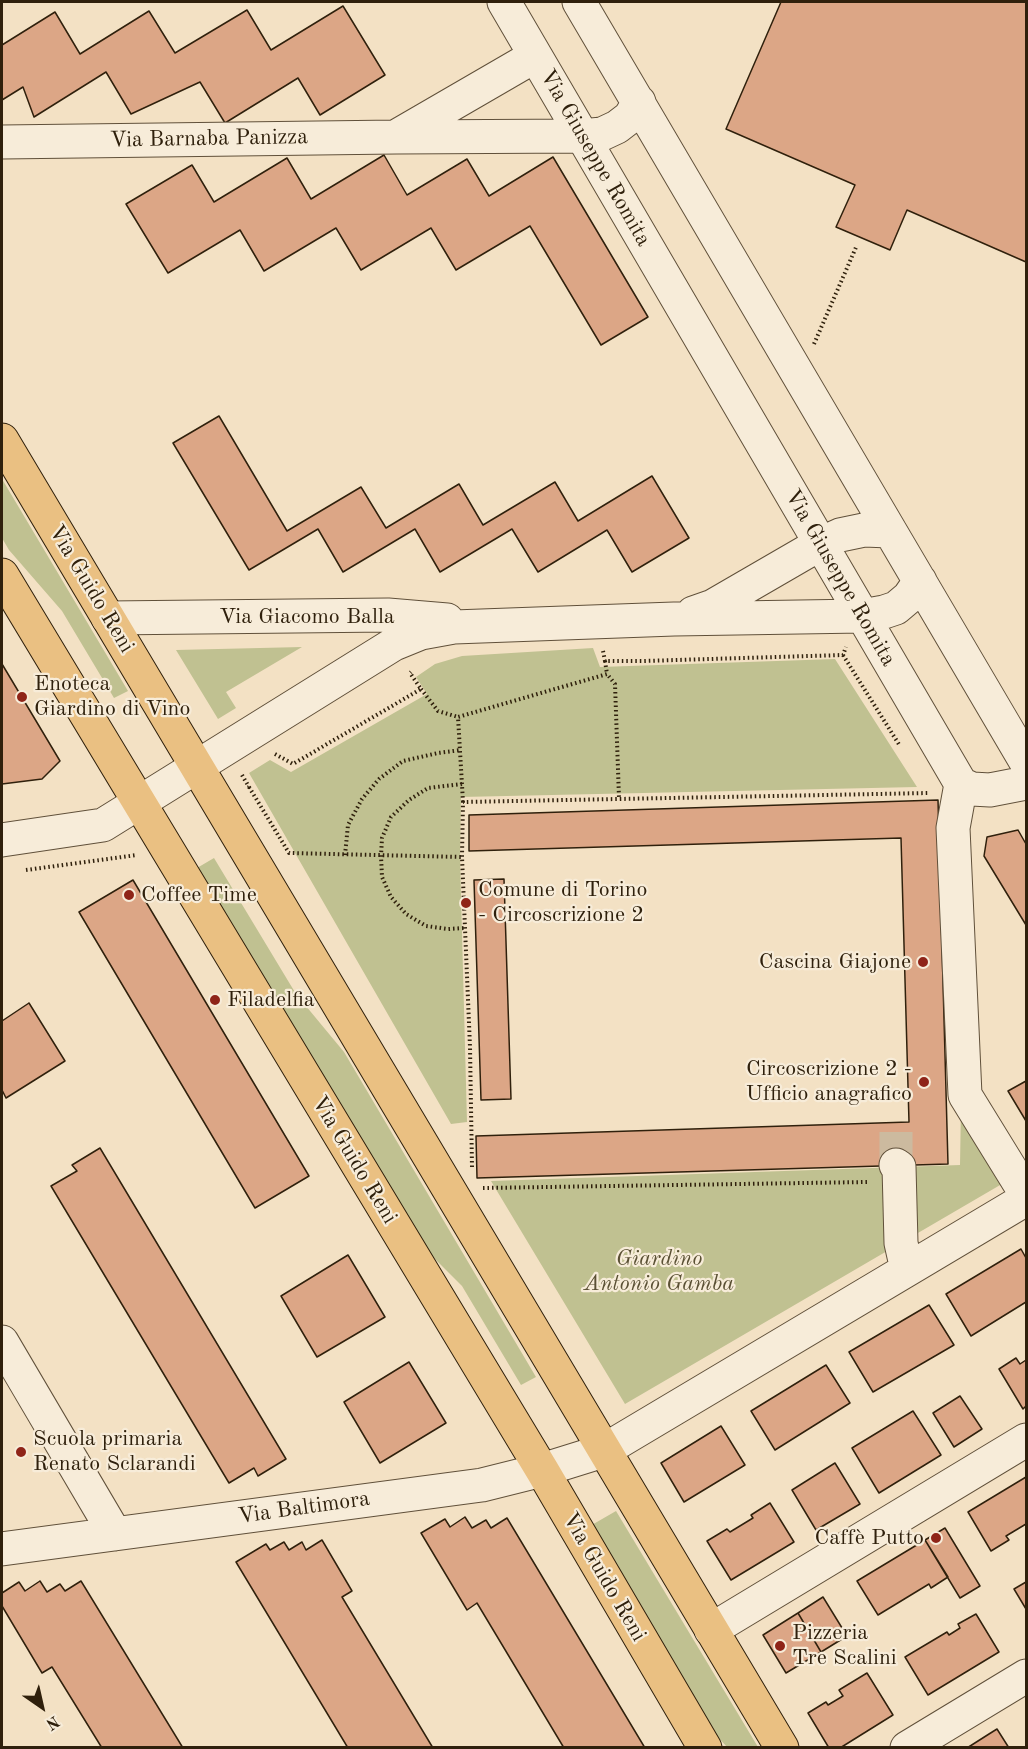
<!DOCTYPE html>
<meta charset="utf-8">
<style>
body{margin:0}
#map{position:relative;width:1028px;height:1749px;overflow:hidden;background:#f3e1c4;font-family:"Old Standard TT",serif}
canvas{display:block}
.frame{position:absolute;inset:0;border:3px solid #2f200c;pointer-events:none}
.north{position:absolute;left:12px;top:1677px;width:60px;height:60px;-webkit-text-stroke:4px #f7ecd9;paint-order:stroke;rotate:146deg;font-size:16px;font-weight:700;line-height:24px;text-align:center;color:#2f200c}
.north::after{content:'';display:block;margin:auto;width:21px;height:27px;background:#2f200c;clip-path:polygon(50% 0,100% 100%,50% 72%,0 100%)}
</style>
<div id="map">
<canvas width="1028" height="1749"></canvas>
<div class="frame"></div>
<div class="north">N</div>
</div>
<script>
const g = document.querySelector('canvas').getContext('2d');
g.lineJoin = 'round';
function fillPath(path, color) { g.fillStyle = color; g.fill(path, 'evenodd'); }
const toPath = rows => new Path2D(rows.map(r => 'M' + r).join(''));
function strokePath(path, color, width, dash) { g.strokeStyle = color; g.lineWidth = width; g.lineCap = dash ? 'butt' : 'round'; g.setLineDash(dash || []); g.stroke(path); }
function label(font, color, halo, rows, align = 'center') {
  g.font = font + ' "Old Standard TT",serif'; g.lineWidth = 4.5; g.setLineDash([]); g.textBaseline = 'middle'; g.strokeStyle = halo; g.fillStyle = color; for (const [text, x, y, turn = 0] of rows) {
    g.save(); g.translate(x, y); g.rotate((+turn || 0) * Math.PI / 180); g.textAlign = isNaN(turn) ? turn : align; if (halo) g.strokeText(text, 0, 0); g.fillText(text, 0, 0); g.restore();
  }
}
fillPath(toPath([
 [2,479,128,691,114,698,62,611,9,550,2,538],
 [302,647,226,692,236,708,218,719,176,650],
 [593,648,600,667,835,659,917,787,461,797,460,857,467,1122,451,1124,249,773,270,760,291,772,427,694,416,677,435,664,462,656],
 [214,858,296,994,344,1052,536,1377,521,1385,462,1286,426,1250,197,868],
 [961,1106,1007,1181,625,1404,491,1181,960,1165],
 [616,1511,758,1747,727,1747,716,1735,590,1526]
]), '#c0c191');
const building = toPath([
 [781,2,1026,2,1026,262,907,210,890,250,836,227,855,185,726,129,781,2],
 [343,6,385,75,320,115,298,78,225,123,200,82,131,114,106,72,34,117,23,87,2,100,2,45,55,12,80,54,149,11,175,53,247,10,271,50,343,6],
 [384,155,407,195,467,159,489,196,553,157,648,317,601,345,530,226,456,270,431,228,361,270,336,228,264,271,240,230,168,273,126,204,192,165,214,202,287,158,311,199,384,155],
 [219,416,287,531,361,487,386,528,459,484,483,525,555,482,578,521,652,476,689,538,632,572,607,530,538,572,512,529,440,572,415,529,343,572,318,529,249,570,173,443,219,416],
 [2,664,60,761,42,779,2,784,2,664],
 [938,800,948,1164,477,1178,476,1136,909,1122,901,838,469,851,469,815,938,800],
 [1018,830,1026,844,1026,925,984,856,987,837,1018,830],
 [504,879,511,1099,481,1100,474,880,504,879],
 [133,880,309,1176,255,1208,79,912,133,880],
 [29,1003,65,1061,6,1098,2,1090,2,1021,29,1003],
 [1026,1081,1026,1121,1008,1091,1026,1081],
 [100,1148,286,1459,258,1476,254,1468,229,1483,51,1186,77,1171,72,1165,100,1148],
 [1021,1249,1026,1258,1026,1302,971,1336,946,1294,1021,1249],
 [348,1255,385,1317,317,1357,281,1296,348,1255],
 [929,1305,954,1345,873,1392,849,1352,929,1305],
 [1016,1358,1020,1364,1026,1360,1026,1406,1023,1409,999,1369,1016,1358],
 [409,1362,446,1423,380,1463,344,1402,409,1362],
 [826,1365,850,1403,775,1450,751,1411,826,1365],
 [960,1396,982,1429,954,1447,933,1413,960,1396],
 [913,1411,941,1455,879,1493,852,1448,913,1411],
 [721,1426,745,1465,684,1502,661,1463,721,1426],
 [835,1463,860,1504,816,1530,792,1490,835,1463],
 [1026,1477,1026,1524,1006,1536,1009,1540,991,1551,968,1512,1026,1477],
 [770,1503,794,1542,731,1580,707,1541,727,1529,730,1532,753,1518,751,1515,770,1503],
 [465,1517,472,1528,486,1520,491,1528,507,1518,645,1748,564,1748,477,1603,467,1610,421,1533,445,1519,450,1527,465,1517],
 [945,1528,980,1586,960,1598,925,1540,945,1528],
 [322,1540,352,1591,342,1597,433,1748,348,1748,236,1562,266,1544,270,1550,284,1542,289,1550,302,1542,306,1550,322,1540],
 [925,1540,948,1577,931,1588,929,1584,878,1615,857,1581,925,1540],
 [40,1581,47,1592,60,1584,65,1591,81,1581,183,1748,102,1748,52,1667,42,1673,2,1606,2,1593,19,1582,25,1591,40,1581],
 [1026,1582,1026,1609,1014,1589,1026,1582],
 [823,1597,847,1636,821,1652,798,1613,823,1597],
 [798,1613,821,1652,786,1673,763,1635,798,1613],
 [976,1614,999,1652,928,1695,905,1657,947,1632,949,1635,960,1628,958,1624,976,1614],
 [867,1673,893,1715,840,1748,829,1748,808,1713,826,1702,828,1705,843,1696,839,1690,867,1673],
 [997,1729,1009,1748,967,1748,989,1734,997,1729]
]);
fillPath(building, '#dca686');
strokePath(building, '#2f200c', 1.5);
strokePath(toPath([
 [896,1165,896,1123]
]), '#ccba9f', 33, [33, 16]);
const minor = toPath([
 [504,2,961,784,953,828,965,1095,1026,1194],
 [579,2,1026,762],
 [397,136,535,56],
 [2,142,396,137,582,136,602,134,617,127,630,117,639,102],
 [693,613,713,606,820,544,840,535,864,530,890,531],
 [108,618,388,615,447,620],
 [961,784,972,789,990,790,1026,783],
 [2,840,103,825,394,644,421,633,454,627,674,619,862,616,884,612,896,608,909,597,920,581],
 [896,1165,899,1167,901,1243,907,1270],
 [2,1342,115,1534],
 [2,1549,482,1485,542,1470,603,1451,1026,1199],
 [711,1630,1026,1440],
 [907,1748,1026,1676]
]);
const major = toPath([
 [2,440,782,1748],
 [2,575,542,1470,705,1748]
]);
strokePath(minor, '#60503a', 35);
strokePath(major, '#2f200c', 35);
strokePath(toPath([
 [814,344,857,245],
 [603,651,605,661,643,661,843,655,846,647],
 [843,655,900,746],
 [605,661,607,674],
 [421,689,438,711,458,717],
 [275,754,293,764,421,689,410,673,411,672],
 [242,775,249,787,246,789],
 [462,784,428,788,409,800,391,817,382,838,381,856,382,877,391,897,406,914,426,926,448,929,465,928],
 [249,787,289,853,462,857],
 [463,802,458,717,607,674,615,684,619,798],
 [345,855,348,825,362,799,379,779,403,761,438,753,461,750],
 [26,870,137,855],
 [472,1167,470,1047,462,857,463,802,928,793],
 [483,1188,868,1182]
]), '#2f200c', 4, [1.5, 3]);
strokePath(minor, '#f7ecd9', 33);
strokePath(major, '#eac082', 33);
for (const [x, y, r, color] of [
 [22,697,6,"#8f2418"],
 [129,895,6,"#8f2418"],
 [466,903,6,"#8f2418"],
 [923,962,6,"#8f2418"],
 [215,1000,6,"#8f2418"],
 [924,1082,6,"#8f2418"],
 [21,1452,6,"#8f2418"],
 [936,1538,6,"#8f2418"],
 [780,1646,6,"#8f2418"]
]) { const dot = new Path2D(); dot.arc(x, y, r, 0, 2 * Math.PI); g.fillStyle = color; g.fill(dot); strokePath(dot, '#f7ecd9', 2); }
label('22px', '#2f200c', '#f7ecd9', [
 ["Via Barnaba Panizza",209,139,-1],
 ["Via Giuseppe Romita",595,158,60],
 ["Via Giuseppe Romita",840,578,60],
 ["Via Guido Reni",91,589,59],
 ["Via Giacomo Balla",307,617],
 ["Via Guido Reni",354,1160,59],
 ["Via Baltimora",304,1508,-8],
 ["Via Guido Reni",604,1577,60]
]);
label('22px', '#2f200c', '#f7ecd9', [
 ["Enoteca",34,684],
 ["Giardino di Vino",34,709],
 ["Comune di Torino",478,890],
 ["- Circoscrizione 2",478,915],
 ["Coffee Time",141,895],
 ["Cascina Giajone",911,962,"right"],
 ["Filadelfia",227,1000],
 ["Circoscrizione 2 -",912,1069,"right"],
 ["Ufficio anagrafico",912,1094,"right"],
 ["Scuola primaria",33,1439],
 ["Renato Sclarandi",33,1464],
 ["Caffè Putto",924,1538,"right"],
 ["Pizzeria",792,1633],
 ["Tre Scalini",792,1658]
], 'left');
label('italic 22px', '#5a5034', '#f7ecd9', [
 ["Giardino",659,1259],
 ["Antonio Gamba",659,1284]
]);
</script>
